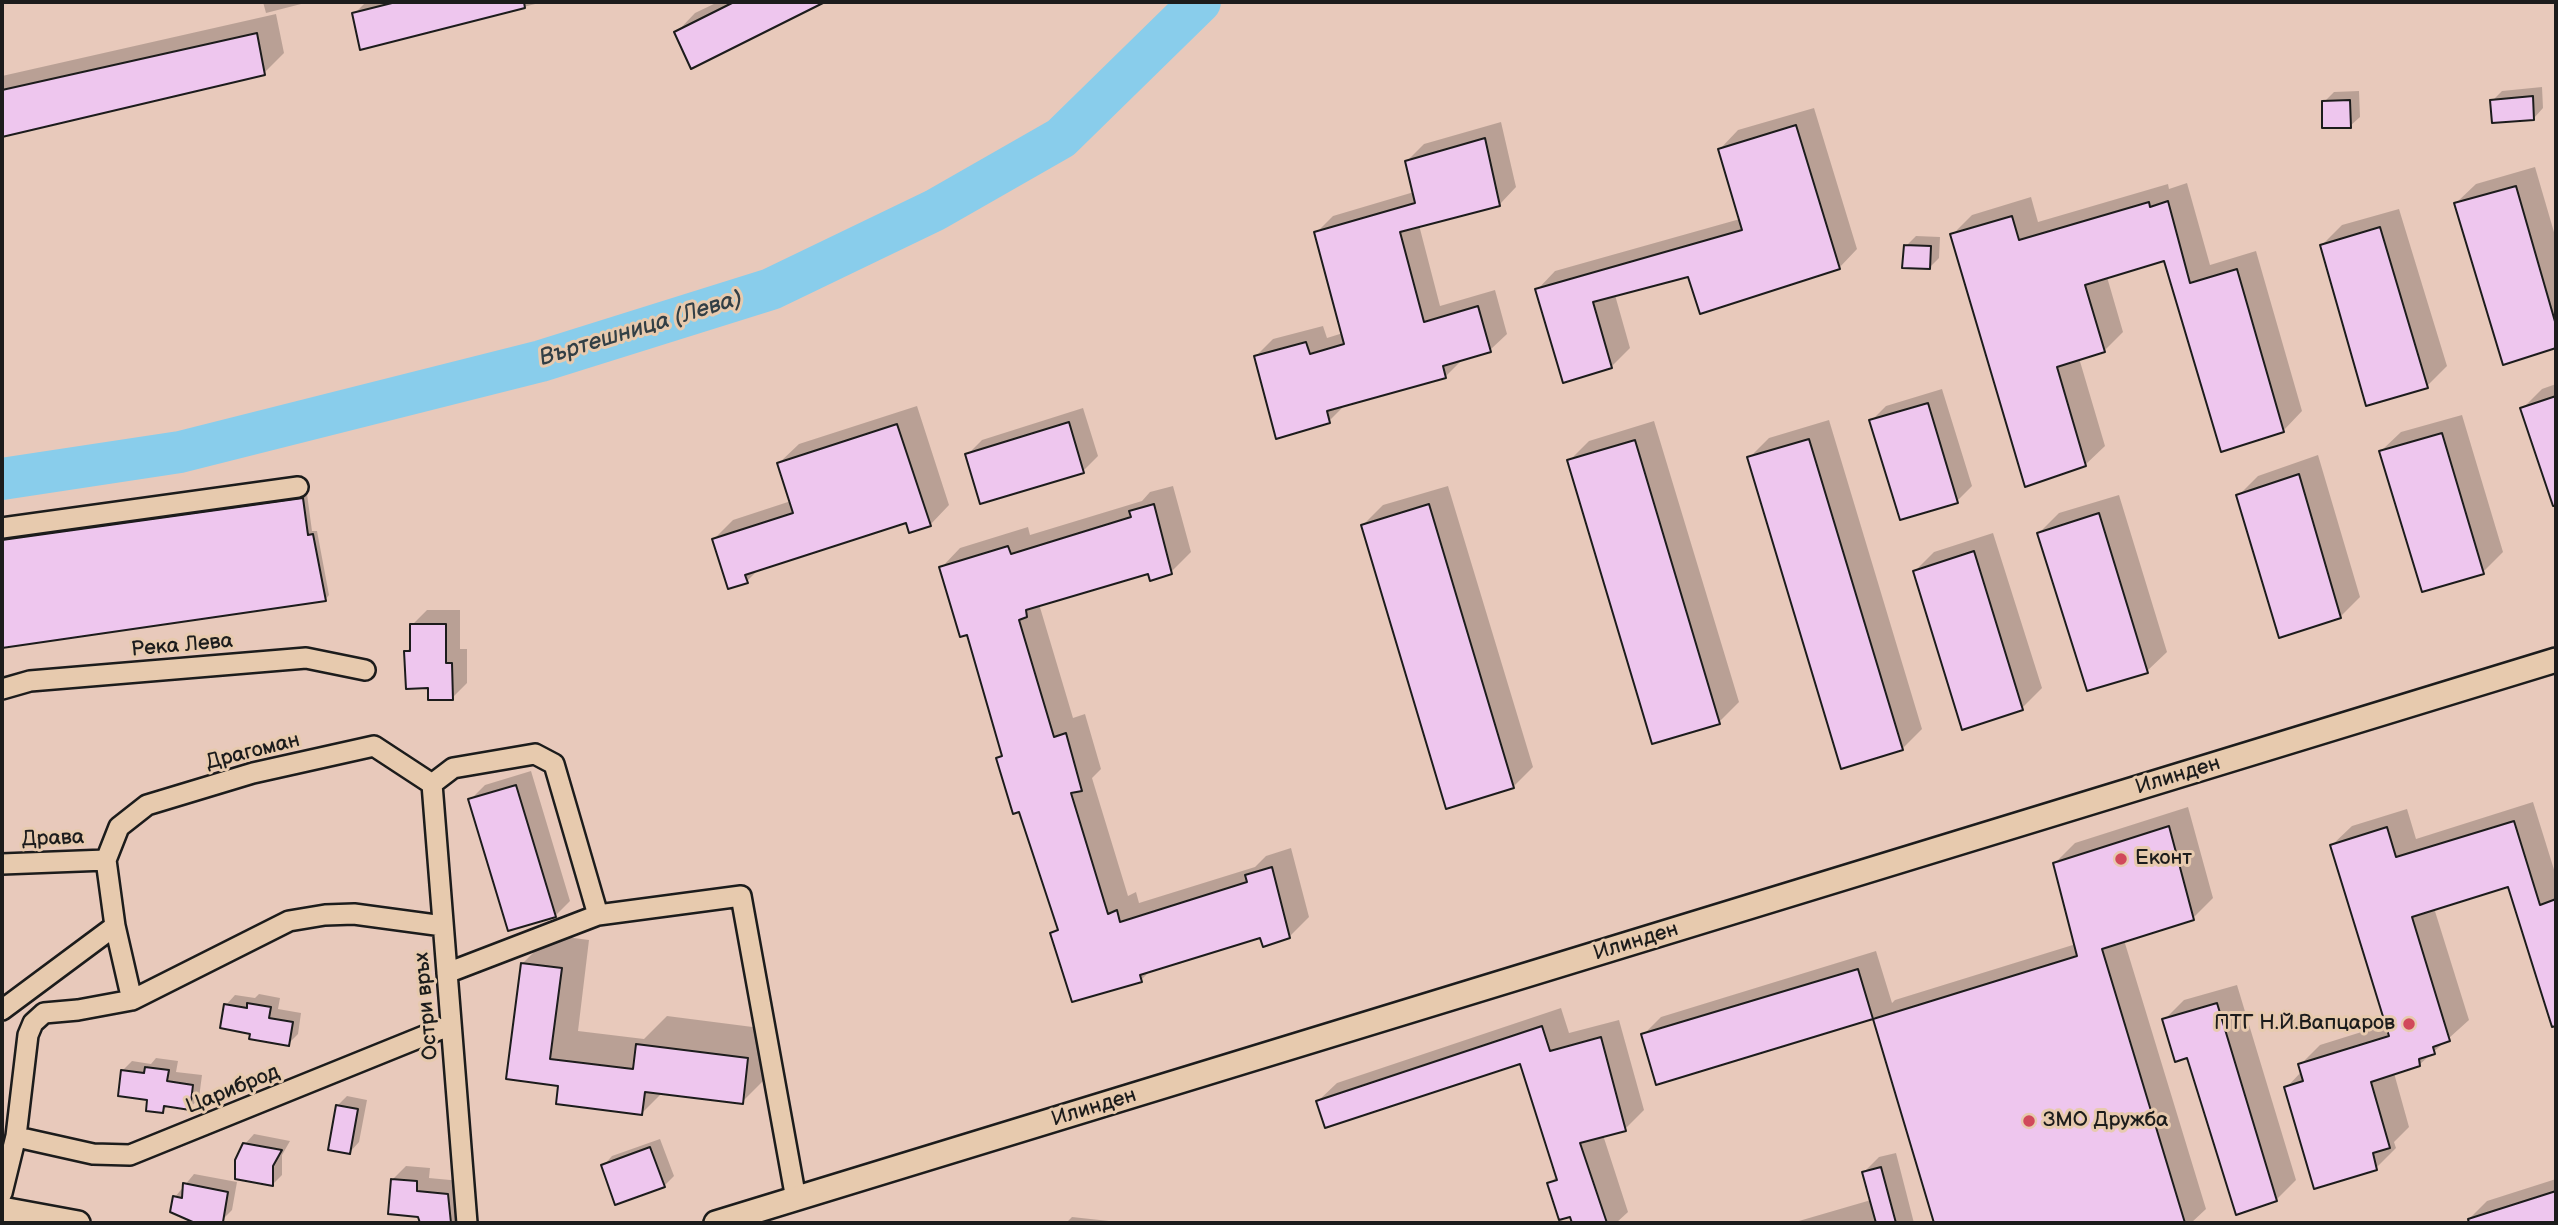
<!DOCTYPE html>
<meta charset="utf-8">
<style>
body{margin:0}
#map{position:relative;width:2558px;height:1225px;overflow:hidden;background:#e8c9bb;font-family:"Balsamiq Sans",sans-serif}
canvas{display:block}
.frame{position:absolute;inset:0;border:4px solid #1c1c1c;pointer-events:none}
</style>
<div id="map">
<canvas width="2558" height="1225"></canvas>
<div class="frame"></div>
</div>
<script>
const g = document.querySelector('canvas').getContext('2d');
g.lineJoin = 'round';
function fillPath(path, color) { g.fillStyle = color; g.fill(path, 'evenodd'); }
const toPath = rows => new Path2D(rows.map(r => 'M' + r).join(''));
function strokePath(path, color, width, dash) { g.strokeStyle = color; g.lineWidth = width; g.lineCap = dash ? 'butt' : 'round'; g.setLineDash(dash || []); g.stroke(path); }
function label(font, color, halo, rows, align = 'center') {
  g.font = font + ' "Balsamiq Sans",sans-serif'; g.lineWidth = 6; g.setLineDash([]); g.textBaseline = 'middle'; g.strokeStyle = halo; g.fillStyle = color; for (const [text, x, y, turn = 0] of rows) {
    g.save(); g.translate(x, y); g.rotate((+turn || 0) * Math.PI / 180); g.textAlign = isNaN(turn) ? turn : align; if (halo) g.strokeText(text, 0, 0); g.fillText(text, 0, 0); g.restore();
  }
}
fillPath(toPath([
 [263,2,309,2,266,13],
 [366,2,543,2,362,48,354,14],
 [718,2,821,2,692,66,676,33,695,13],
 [276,14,284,53,264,73,2,135,2,76],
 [2542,87,2543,108,2534,118,2492,101,2502,91],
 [2359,91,2360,117,2350,126,2324,102,2334,92],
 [1814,108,1857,249,1839,268,1690,275,1615,295,1630,348,1612,366,1564,381,1537,290,1555,271,1740,219,1720,149,1738,130],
 [1501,122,1516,187,1500,204,1419,225,1440,306,1495,290,1507,334,1490,350,1462,360,1445,377,1346,404,1329,421,1256,356,1273,339,1323,326,1327,338,1343,333,1316,233,1333,216,1414,192,1407,161,1424,144],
 [2535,167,2556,239,2556,346,2504,363,2456,203,2476,184],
 [2187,183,2210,265,2256,251,2302,411,2283,431,2165,259,2107,277,2123,332,2104,351,2079,358,2105,446,2085,465,1952,235,1972,215,2031,197,2038,222,2168,184,2169,189],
 [2399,209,2447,366,2427,386,2322,245,2342,225],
 [1916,236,1940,237,1939,258,1929,268,1906,246],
 [2556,384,2556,512,2522,409,2542,389],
 [1942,389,1972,486,1957,501,1871,421,1886,406],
 [917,406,949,505,930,525,907,521,760,568,747,581,714,539,733,520,791,501,779,463,799,444],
 [1083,408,1098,456,1083,471,967,455,982,440],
 [2462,415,2503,552,2483,572,2381,451,2401,432],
 [1829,420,1922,729,1902,749,1749,458,1769,438],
 [1654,421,1739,702,1719,722,1569,461,1589,441],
 [2318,455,2360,597,2340,617,2238,496,2258,476],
 [1173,486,1191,552,1171,572,1149,572,1039,604,1073,718,1085,714,1101,769,1092,778,1128,896,1136,892,1139,903,1255,867,1266,856,1291,848,1309,917,1289,937,1261,936,1151,970,1141,980,1052,934,1059,927,1020,810,998,759,1003,754,968,633,941,568,960,548,1028,527,1030,535,1142,501,1150,492],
 [1448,486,1533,767,1513,787,1363,525,1383,505],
 [307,494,312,531,317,531,329,595,325,600,2,646,2,535,9,537],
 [2119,495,2167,652,2147,671,2039,533,2059,513],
 [1993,533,2042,688,2022,708,1963,728,1915,571,1934,552],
 [427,610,460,610,460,649,467,649,467,683,452,698,430,687,406,652,412,646,412,625],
 [531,771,570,901,555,916,470,800,485,785],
 [2533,802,2556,876,2556,1034,2509,885,2434,908,2469,1020,2419,1065,2394,1073,2409,1127,2394,1142,2396,1148,2376,1168,2286,1088,2302,1071,2300,1065,2320,1045,2387,1024,2332,845,2352,826,2407,809,2416,839],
 [2188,807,2213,898,2193,918,2124,940,2206,1209,2191,1223,1936,1223,1875,1017,1657,1083,1643,1035,1661,1017,1876,951,1892,1003,1895,1000,2076,944,2055,863,2075,843],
 [551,935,589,940,578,1031,644,1039,667,1016,776,1030,771,1073,742,1102,663,1092,642,1113,560,1084,508,1078,523,963],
 [2237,985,2296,1180,2276,1200,2164,1020,2184,1000],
 [259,994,280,998,278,1009,301,1013,298,1034,288,1044,226,1005,235,995,255,998],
 [1561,1008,1569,1033,1619,1020,1644,1110,1625,1129,1603,1135,1628,1212,1616,1223,1573,1223,1571,1215,1549,1184,1558,1175,1521,1062,1318,1101,1337,1083],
 [156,1058,178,1061,176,1072,202,1075,199,1098,190,1108,168,1105,163,1111,122,1071,132,1061,151,1064],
 [347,1096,367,1100,359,1142,350,1152,337,1106],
 [254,1134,290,1141,282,1155,282,1175,273,1184,245,1144],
 [660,1139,674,1176,664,1186,603,1166,612,1156],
 [1896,1153,1914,1223,1792,1223,1871,1200,1864,1172,1879,1157],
 [406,1166,430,1168,429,1178,461,1181,470,1223,422,1223,423,1219,393,1179],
 [194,1174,237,1182,232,1210,222,1220,175,1197],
 [2556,1179,2556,1223,2468,1223,2467,1221,2487,1201],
 [1072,1217,1109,1221,1109,1223,1066,1223]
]), '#0003');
strokePath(toPath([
 [2,479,180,452,541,361,771,289,935,210,1061,138,1200,2]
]), '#89cdeb', 42);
const building = toPath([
 [396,2,524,2,525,8,360,50,352,13,396,2],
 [734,2,825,2,691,69,674,32,734,2],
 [257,33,265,75,2,137,2,90,257,33],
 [2533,96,2534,120,2492,123,2490,100,2533,96],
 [2350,100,2351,128,2322,128,2322,101,2350,100],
 [1796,125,1840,269,1700,314,1688,277,1593,302,1612,368,1563,383,1535,289,1742,230,1718,149,1796,125],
 [1485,138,1500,206,1400,232,1424,322,1478,306,1491,352,1443,366,1446,378,1327,411,1330,423,1276,439,1254,356,1306,342,1310,354,1344,344,1314,232,1415,203,1405,161,1485,138],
 [2516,186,2556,325,2556,348,2503,365,2454,203,2516,186],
 [2168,201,2190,283,2237,269,2284,432,2221,452,2164,261,2085,285,2105,352,2057,367,2086,466,2025,487,1950,234,2012,216,2019,240,2149,202,2150,207,2168,201],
 [2380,227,2428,388,2366,406,2320,245,2380,227],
 [1904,245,1931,246,1930,269,1902,268,1904,245],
 [2556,396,2556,506,2553,506,2520,408,2556,396],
 [1928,403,1958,503,1900,520,1869,420,1928,403],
 [1069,422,1084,473,980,504,965,454,1069,422],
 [897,424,931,526,909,533,906,523,745,575,748,583,728,589,712,539,793,513,777,463,897,424],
 [2442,433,2484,574,2422,592,2379,451,2442,433],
 [1809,439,1903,750,1841,769,1747,457,1809,439],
 [1635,440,1720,724,1652,744,1567,460,1635,440],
 [2299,474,2341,618,2279,638,2236,495,2299,474],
 [303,498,308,535,313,534,326,601,2,648,2,540,303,498],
 [1154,504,1172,574,1150,581,1148,574,1026,610,1027,617,1019,620,1054,737,1066,733,1082,791,1071,793,1108,914,1117,910,1120,922,1247,882,1245,875,1272,867,1290,938,1263,947,1260,938,1140,975,1142,982,1072,1002,1050,933,1058,930,1019,812,1013,814,996,758,1002,756,967,635,960,637,939,567,1008,546,1011,554,1131,517,1129,511,1154,504],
 [1429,504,1514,788,1446,809,1361,525,1429,504],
 [2099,513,2148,673,2087,691,2037,533,2099,513],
 [1974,551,2023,710,1962,730,1913,571,1974,551],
 [410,624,446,624,446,663,452,663,453,700,428,700,428,688,406,689,404,651,410,651,410,624],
 [516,785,556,917,508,931,468,799,516,785],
 [2514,821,2540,905,2556,899,2556,1026,2552,1027,2508,887,2412,917,2450,1041,2433,1047,2435,1054,2419,1059,2420,1066,2371,1082,2390,1148,2373,1153,2377,1170,2314,1189,2284,1087,2303,1081,2298,1064,2389,1036,2330,845,2387,827,2396,857,2514,821],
 [2169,826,2194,920,2102,949,2185,1223,1934,1223,1873,1019,2077,956,2053,863,2169,826],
 [521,963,562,968,550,1059,633,1069,636,1044,748,1058,743,1104,645,1092,642,1115,556,1104,558,1086,506,1079,521,963],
 [1858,969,1873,1019,1656,1085,1641,1034,1858,969],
 [247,1003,271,1007,269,1018,293,1022,289,1046,249,1039,250,1034,220,1028,224,1004,247,1008,247,1003],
 [2217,1003,2277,1201,2236,1215,2187,1058,2175,1062,2162,1019,2217,1003],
 [1542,1026,1550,1051,1601,1037,1626,1131,1580,1143,1607,1223,1572,1223,1570,1217,1559,1220,1547,1183,1557,1180,1520,1064,1325,1128,1316,1101,1542,1026],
 [145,1067,169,1070,167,1081,193,1085,190,1110,164,1106,163,1113,146,1111,147,1100,118,1096,121,1070,144,1073,145,1067],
 [336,1105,358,1109,350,1154,328,1150,336,1105],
 [243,1143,282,1150,273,1166,273,1186,235,1179,235,1160,243,1143],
 [650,1147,665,1187,615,1205,601,1165,650,1147],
 [1881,1167,1896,1223,1876,1223,1862,1172,1881,1167],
 [391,1179,417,1181,417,1191,448,1194,451,1223,420,1223,418,1217,388,1214,391,1179],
 [183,1183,228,1192,223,1222,195,1223,170,1212,173,1196,182,1198,183,1183],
 [2556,1191,2556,1223,2469,1223,2468,1219,2556,1191]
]);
fillPath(building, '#eec6ee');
strokePath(building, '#1c1c1c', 2);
const minor = toPath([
 [2,528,298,487],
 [2,689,30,681,306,658,365,670],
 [432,784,453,768,535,754,554,764,598,915,741,896,796,1199],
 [432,784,467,1223],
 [2,864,106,860],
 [447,973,598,915],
 [132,1000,289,921,325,915,354,914,443,926],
 [2,1010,115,926],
 [26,1139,93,1154,130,1155,451,1025],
 [2,1193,16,1136,28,1035,33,1023,44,1013,78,1010,132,1000,115,926,106,860,119,827,147,805,253,773,374,746,432,784]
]);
const tertiary = toPath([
 [2,1209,78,1223],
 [716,1223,2556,660]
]);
strokePath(minor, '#1c1c1c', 24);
strokePath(tertiary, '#1c1c1c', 28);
strokePath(minor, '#e7caae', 19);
strokePath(tertiary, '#e7caae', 23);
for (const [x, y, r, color] of [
 [2121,859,7,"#d1495b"],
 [2409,1024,7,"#d1495b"],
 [2029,1121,7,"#d1495b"]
]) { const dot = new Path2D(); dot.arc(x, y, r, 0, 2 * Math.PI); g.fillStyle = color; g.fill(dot); strokePath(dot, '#e7caae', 2.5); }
label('21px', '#1c1c1c', '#e7caae', [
 ["Река Лева",182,646,-5],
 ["Драгоман",253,752,-14],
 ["Илинден",2178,776,-17],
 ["Драва",53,839,-2],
 ["Илинден",1636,942,-17],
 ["Остри връх",427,1006,-95],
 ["Цариброд",233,1090,-22],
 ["Илинден",1094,1108,-17]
]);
label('21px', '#1c1c1c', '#e7caae', [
 ["Еконт",2135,859],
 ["ПТГ Н.Й.Вапцаров",2395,1024,"right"],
 ["ЗМО Дружба",2043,1121]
], 'left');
label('italic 23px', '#323f45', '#e7caae', [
 ["Въртешница (Лева)",641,329,-17]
]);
</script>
